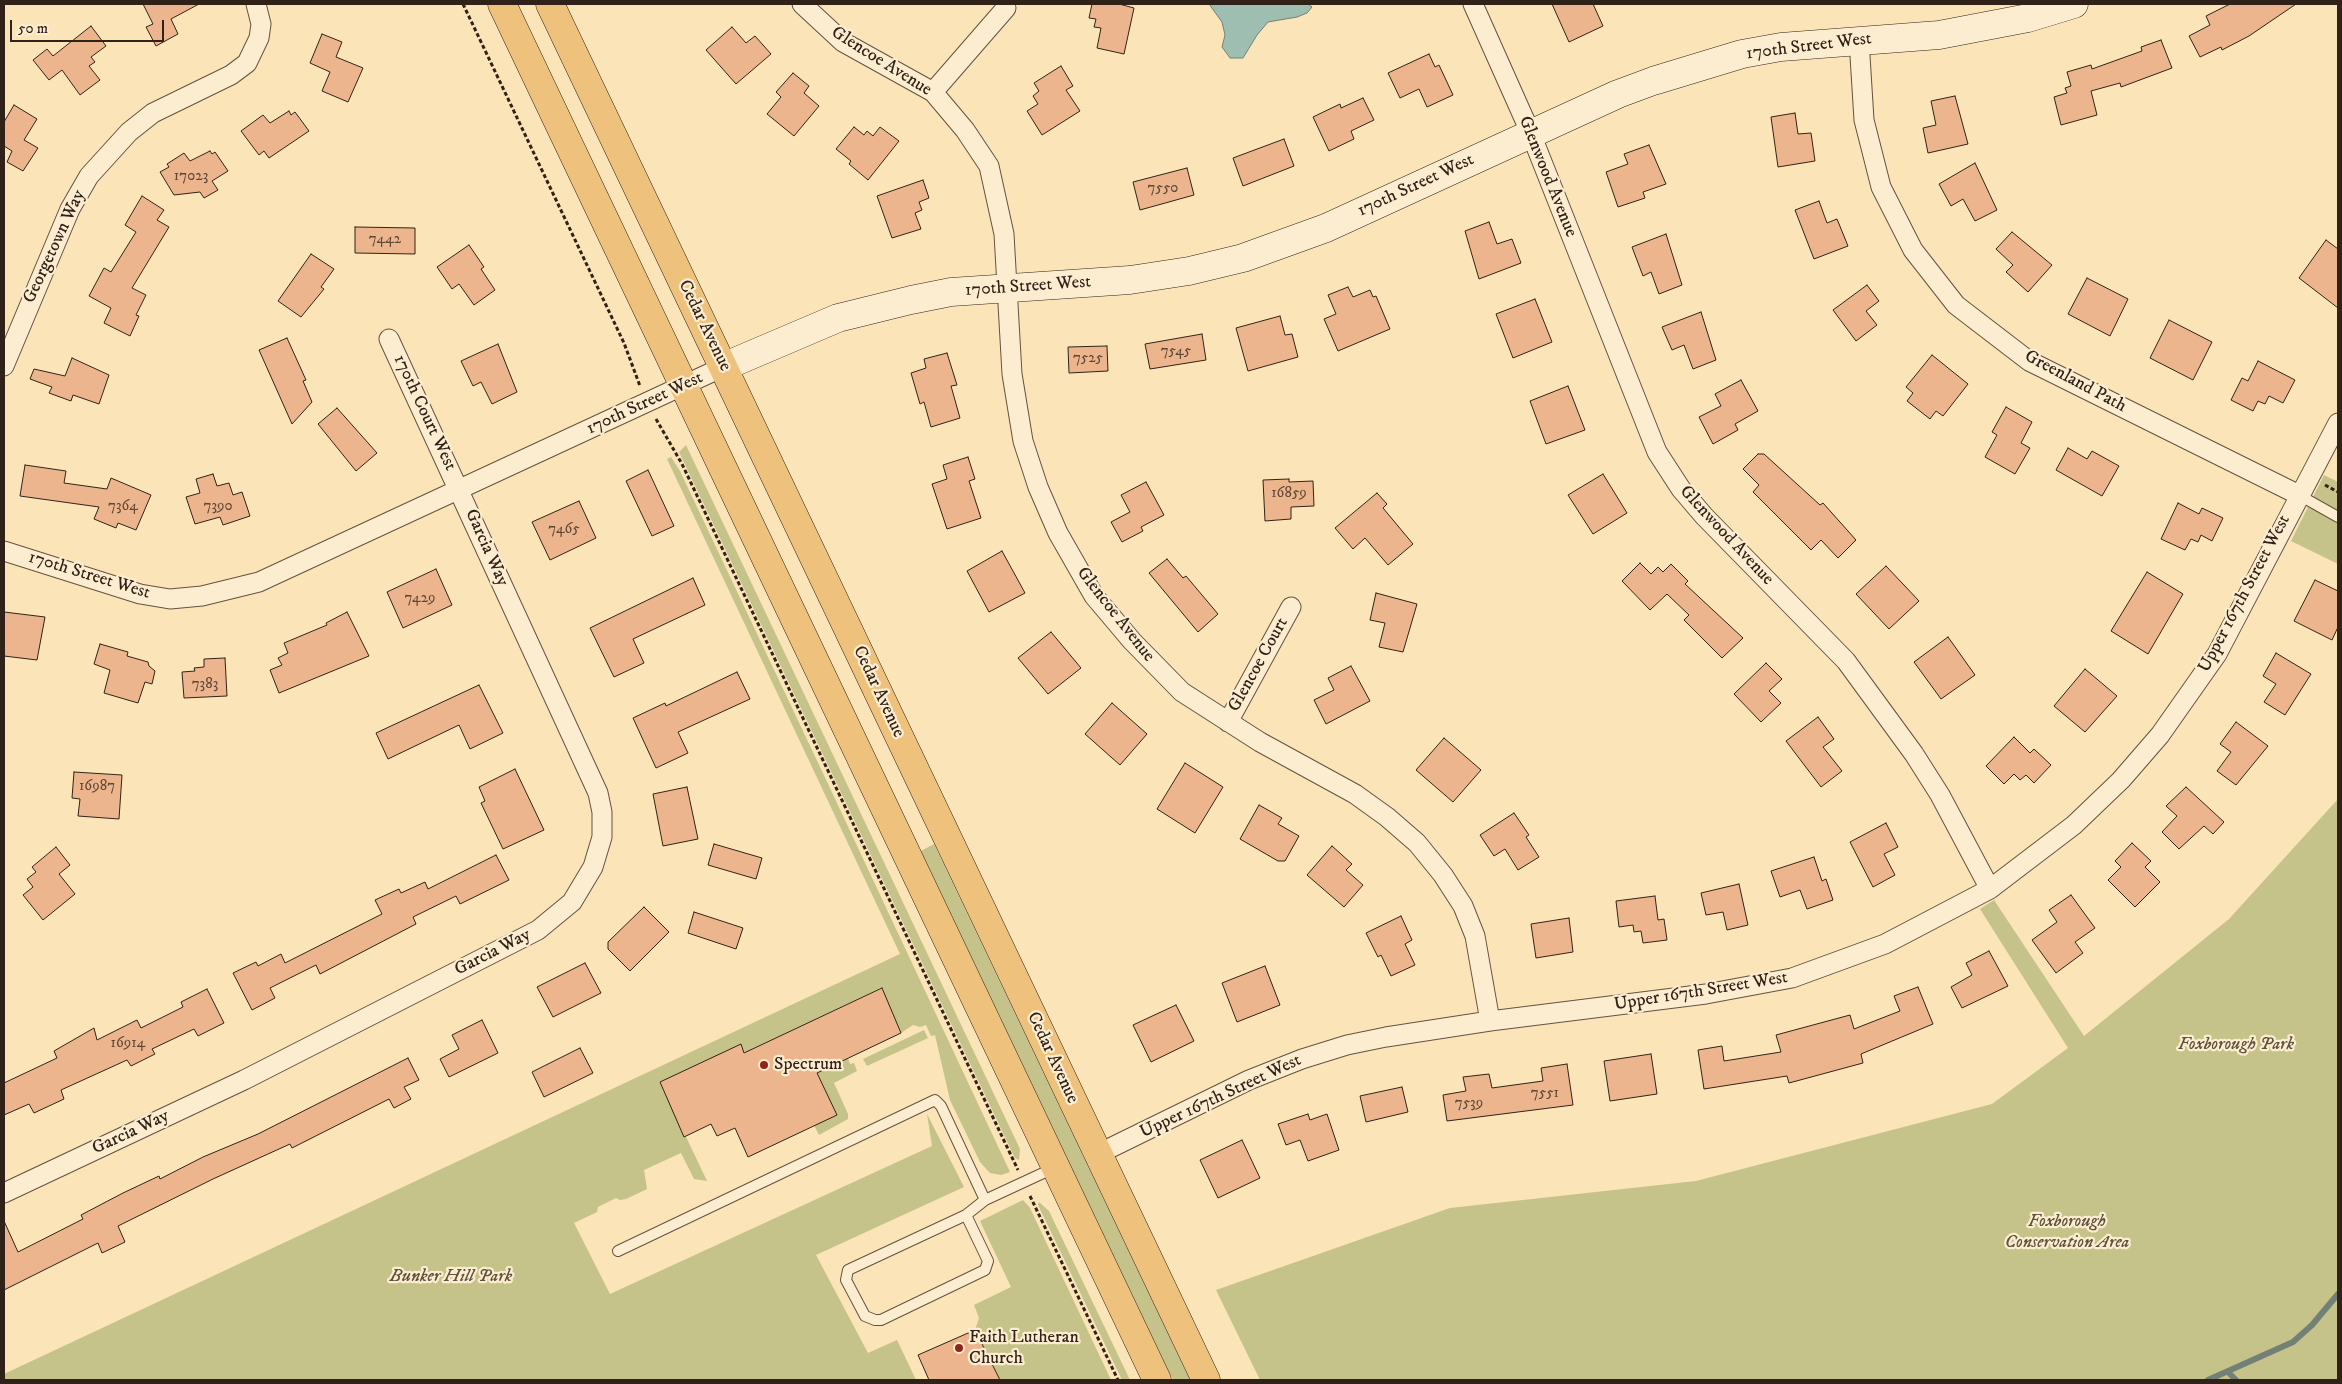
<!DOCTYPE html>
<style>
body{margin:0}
#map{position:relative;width:2342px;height:1384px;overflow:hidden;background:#fbe4b8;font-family:"IM FELL DW Pica",serif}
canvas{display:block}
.frame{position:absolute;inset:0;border:5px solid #312219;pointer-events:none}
.scale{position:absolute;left:10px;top:20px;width:154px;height:22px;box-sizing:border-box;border:2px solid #312219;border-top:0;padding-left:6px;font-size:15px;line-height:18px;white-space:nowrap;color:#312219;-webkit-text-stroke:4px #fcedd1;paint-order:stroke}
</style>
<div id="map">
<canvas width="2342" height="1384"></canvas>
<div class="frame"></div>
<div class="scale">50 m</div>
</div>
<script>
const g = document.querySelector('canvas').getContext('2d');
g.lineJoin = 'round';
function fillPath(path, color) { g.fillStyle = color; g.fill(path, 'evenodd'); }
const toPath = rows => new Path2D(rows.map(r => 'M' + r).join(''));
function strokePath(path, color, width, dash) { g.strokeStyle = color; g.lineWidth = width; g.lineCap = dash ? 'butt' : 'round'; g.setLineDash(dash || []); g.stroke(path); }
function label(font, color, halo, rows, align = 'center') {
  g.font = font + ' "IM FELL DW Pica",serif'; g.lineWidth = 4.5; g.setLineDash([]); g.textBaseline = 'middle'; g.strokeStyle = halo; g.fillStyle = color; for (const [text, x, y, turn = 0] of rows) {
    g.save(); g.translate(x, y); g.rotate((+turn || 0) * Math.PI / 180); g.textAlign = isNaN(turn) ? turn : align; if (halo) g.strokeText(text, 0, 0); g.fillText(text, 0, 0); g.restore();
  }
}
fillPath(toPath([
 [686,445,1020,1149,1019,1160,1015,1158,679,452],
 [671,457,680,471,829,786,1010,1172,1001,1175,990,1173,980,1162,950,1100,935,1035,931,1036,926,1025,920,1027,913,1025,901,1033,881,988,744,1053,741,1045,660,1082,707,1181,694,1179,681,1153,644,1170,647,1189,626,1199,620,1200,616,1198,598,1207,597,1212,574,1223,610,1294,932,1146,927,1114,964,1187,816,1255,868,1353,897,1340,916,1380,4,1380,4,1374,900,954,667,459],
 [2324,475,2338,482,2338,564,2291,541],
 [2338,799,2338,1380,1260,1380,1216,1290,1450,1208,1696,1181,1992,1104,2068,1048,1980,909,1994,900,2084,1036,2229,919],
 [934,844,1190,1380,1173,1380,921,851],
 [924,1030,928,1038,867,1066,863,1059],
 [848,1058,850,1064,854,1063,857,1071,834,1083,848,1114,848,1119,819,1135,814,1125,837,1115,817,1073],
 [1023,1200,1030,1208,1111,1380,1000,1380,975,1330,979,1318,974,1305,1011,1287,980,1221],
 [1039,1202,1049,1211,1130,1380,1122,1380,1038,1205]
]), '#c5c28a');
const water = toPath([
 [1209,4,1308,4,1312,7,1307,13,1297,17,1268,22,1257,35,1243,58,1230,58,1222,47,1225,35,1222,22,1209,4]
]);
fillPath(water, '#9fbeb2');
strokePath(water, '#738075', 1);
strokePath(toPath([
 [2228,1372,2236,1380],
 [2208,1380,2293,1342,2312,1325,2338,1294]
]), '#738075', 6);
const building = toPath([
 [143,4,199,4,171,19,178,34,156,46,146,27,153,24,143,4],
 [1092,4,1119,4,1134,8,1124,54,1097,48,1101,28,1094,27,1096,19,1089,18,1092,4],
 [1552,4,1593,4,1603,26,1569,42,1552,4],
 [2230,4,2296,4,2249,36,2222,50,2221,47,2200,57,2189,36,2210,25,2206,16,2230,4],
 [91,26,106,46,91,57,95,62,89,66,100,80,80,95,62,70,49,80,33,60,47,49,53,56,91,26],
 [732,27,746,43,755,36,771,54,736,84,706,50,732,27],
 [322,34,342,42,336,57,363,68,348,102,322,91,330,72,310,63,322,34],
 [2161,40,2172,68,2121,87,2120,83,2091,91,2097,115,2061,125,2054,97,2067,93,2065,88,2071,86,2067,72,2091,65,2092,69,2142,51,2141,47,2161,40],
 [1429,54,1435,67,1439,65,1453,95,1427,107,1419,89,1400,98,1388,73,1429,54],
 [1061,66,1073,86,1066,90,1080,111,1042,135,1027,111,1038,104,1033,96,1039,91,1034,83,1061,66],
 [793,73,809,86,804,93,819,106,794,136,767,114,781,97,776,92,793,73],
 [1955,96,1968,144,1928,153,1923,128,1936,125,1931,101,1955,96],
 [1363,98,1374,120,1351,131,1354,139,1329,151,1313,117,1340,104,1341,108,1363,98],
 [14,105,37,119,24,140,38,148,23,171,7,162,12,151,4,146,4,122,14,105],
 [289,111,291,115,295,112,309,131,269,158,264,151,259,155,241,131,263,115,270,123,289,111],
 [1795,113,1798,134,1811,133,1815,161,1778,167,1771,117,1795,113],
 [854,127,864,135,867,131,873,136,880,127,899,141,868,180,849,164,851,161,836,149,854,127],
 [1284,139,1294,166,1243,186,1233,158,1284,139],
 [1649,145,1666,184,1643,192,1645,198,1618,207,1606,172,1628,164,1624,154,1649,145],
 [210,151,212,154,215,152,228,171,212,181,218,190,204,198,200,192,174,195,160,172,169,167,167,164,184,153,190,161,210,151],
 [1975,163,1997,210,1975,221,1963,199,1951,206,1939,184,1975,163],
 [1187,168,1194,195,1140,210,1133,182,1187,168],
 [923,180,929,198,919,202,922,210,915,213,921,229,892,238,877,196,923,180],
 [142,196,164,210,157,220,169,227,132,288,146,295,136,315,139,316,130,336,104,323,111,308,89,296,104,268,111,272,136,232,125,225,142,196],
 [1819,201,1827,223,1837,219,1848,246,1814,259,1795,210,1819,201],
 [1489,222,1497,244,1512,239,1521,263,1479,279,1465,231,1489,222],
 [355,227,415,228,415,254,355,253,355,227],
 [2012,232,2052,265,2028,292,2006,272,2013,265,1996,249,2012,232],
 [1666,234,1682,285,1659,294,1651,272,1643,276,1632,247,1666,234],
 [2326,240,2338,249,2338,308,2299,278,2326,240],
 [469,245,484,267,481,269,495,290,474,305,459,284,452,289,437,267,469,245],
 [311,254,334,269,321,287,324,289,301,317,278,301,311,254],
 [2087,278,2128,299,2110,336,2068,314,2087,278],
 [1867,285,1879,301,1866,311,1877,325,1856,341,1833,310,1867,285],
 [1348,287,1353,297,1370,290,1373,297,1376,296,1390,329,1338,351,1324,319,1336,314,1328,295,1348,287],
 [1535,299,1552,342,1513,358,1496,314,1535,299],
 [1701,312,1716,360,1693,369,1684,345,1672,350,1662,327,1701,312],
 [1280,316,1285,335,1292,334,1298,357,1248,371,1236,328,1280,316],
 [2169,320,2212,342,2193,380,2150,358,2169,320],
 [1202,334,1206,360,1150,369,1145,344,1202,334],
 [287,338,306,380,303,381,312,402,292,424,259,350,287,338],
 [498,344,517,392,492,404,481,382,473,386,461,361,498,344],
 [1107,346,1108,371,1069,373,1068,347,1107,346],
 [947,353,957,385,951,386,960,418,931,427,924,402,920,404,911,373,926,368,924,359,947,353],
 [1932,355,1968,384,1943,416,1936,411,1930,419,1907,401,1913,393,1906,387,1932,355],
 [72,358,109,375,99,404,73,395,71,401,49,393,52,387,30,379,34,369,65,376,72,358],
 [2258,361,2295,380,2283,403,2269,396,2265,404,2258,401,2253,411,2231,400,2242,378,2248,381,2258,361],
 [1741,380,1758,411,1735,424,1738,430,1713,444,1699,417,1721,406,1715,394,1741,380],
 [1568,386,1585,430,1546,444,1530,401,1568,386],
 [2006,407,2032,422,2021,443,2030,448,2015,474,1985,457,1997,435,1992,432,2006,407],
 [337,408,377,453,356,471,318,424,337,408],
 [2068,448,2087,459,2092,451,2119,466,2102,496,2056,470,2068,448],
 [1758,454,1764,454,1820,505,1823,503,1856,540,1838,558,1821,540,1811,550,1753,492,1759,485,1743,469,1758,454],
 [968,457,975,479,969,481,981,518,947,529,932,484,947,479,943,465,968,457],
 [25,465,66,471,64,483,107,489,111,478,151,495,136,530,118,523,116,528,94,519,99,507,20,496,25,465],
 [648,470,674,526,652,536,626,481,648,470],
 [213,474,217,486,229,483,233,495,242,492,250,516,223,525,220,517,195,524,186,497,200,493,196,479,213,474],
 [1603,474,1627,513,1593,534,1568,495,1603,474],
 [1289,479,1289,482,1313,481,1314,506,1291,507,1291,519,1265,521,1263,480,1289,479],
 [1146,482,1164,515,1141,527,1143,531,1122,542,1111,522,1130,512,1121,495,1146,482],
 [1377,493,1387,504,1383,508,1413,544,1388,565,1365,538,1353,549,1335,528,1377,493],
 [579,501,596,538,550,560,532,522,579,501],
 [2178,503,2199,514,2202,508,2223,518,2212,541,2201,535,2198,542,2191,539,2185,550,2161,539,2178,503],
 [1002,551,1025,593,989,612,967,571,1002,551],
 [1167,559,1183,578,1186,576,1218,614,1198,632,1149,573,1167,559],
 [1640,563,1651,574,1658,567,1663,572,1671,564,1688,581,1685,584,1743,638,1722,658,1684,620,1689,615,1667,594,1650,610,1622,581,1640,563],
 [1886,566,1919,601,1889,629,1856,594,1886,566],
 [436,569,452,605,403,628,387,592,436,569],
 [2147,572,2183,594,2148,654,2111,631,2147,572],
 [693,578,705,605,633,639,644,663,614,677,590,628,693,578],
 [2315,580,2338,591,2338,627,2332,640,2294,621,2315,580],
 [1376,593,1417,604,1403,652,1379,647,1385,623,1370,620,1376,593],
 [4,612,45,617,37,660,4,656,4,612],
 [347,612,369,656,279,693,270,670,282,665,278,658,288,653,284,643,327,625,326,623,347,612],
 [1051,632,1081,668,1048,694,1018,658,1051,632],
 [1948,637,1975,675,1941,699,1914,662,1948,637],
 [100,644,128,652,127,656,148,662,149,666,155,671,152,684,145,682,138,703,104,693,110,670,94,664,100,644],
 [2276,653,2311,674,2285,715,2264,702,2276,684,2263,676,2276,653],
 [225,658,227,696,184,698,182,672,195,671,194,668,204,667,204,659,225,658],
 [1766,663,1782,679,1769,691,1781,703,1761,722,1734,694,1766,663],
 [1351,666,1370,701,1326,724,1314,700,1334,690,1328,678,1351,666],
 [2085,669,2117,696,2085,732,2054,706,2085,669],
 [737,672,750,699,678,732,688,753,656,768,633,718,665,703,666,706,737,672],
 [479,685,503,733,470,749,459,725,388,759,376,733,479,685],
 [1112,703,1147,734,1120,765,1085,734,1112,703],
 [1818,717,1834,739,1823,747,1842,771,1821,787,1786,741,1818,717],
 [2236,722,2268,746,2236,785,2217,771,2231,752,2220,744,2236,722],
 [2014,737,2030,753,2034,749,2051,765,2034,783,2026,775,2020,780,2014,774,2004,784,1986,766,2014,737],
 [1444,738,1481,770,1453,802,1416,770,1444,738],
 [1185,763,1223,787,1195,833,1157,809,1185,763],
 [515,769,544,830,503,849,481,803,485,801,479,787,515,769],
 [74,772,122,775,119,819,78,816,80,799,72,798,74,772],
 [687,787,698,839,663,846,653,794,687,787],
 [2186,787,2224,822,2213,834,2204,826,2179,849,2162,832,2177,816,2166,806,2186,787],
 [1259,805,1282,818,1278,824,1299,836,1285,861,1278,861,1240,839,1259,805],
 [1514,813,1529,835,1526,837,1539,857,1518,870,1505,849,1494,856,1480,835,1514,813],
 [1886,823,1898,847,1884,854,1895,875,1873,887,1850,842,1886,823],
 [2132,843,2151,861,2145,867,2160,882,2135,907,2108,880,2121,867,2115,861,2132,843],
 [714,844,762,858,756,879,708,865,714,844],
 [1332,846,1352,864,1346,870,1363,885,1344,907,1307,875,1332,846],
 [56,847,70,865,59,874,75,894,43,920,23,895,33,887,27,879,36,872,32,867,56,847],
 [496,855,509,880,460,904,456,896,413,917,416,924,320,974,316,965,270,988,275,998,252,1010,233,973,256,962,258,966,281,954,285,963,382,914,375,900,399,889,401,893,425,882,428,889,496,855],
 [1814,857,1822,881,1826,879,1833,900,1807,909,1800,890,1780,897,1771,871,1814,857],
 [1739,884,1748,925,1727,930,1723,912,1706,915,1701,893,1739,884],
 [2071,895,2095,928,2075,942,2083,953,2056,973,2032,940,2057,922,2049,910,2071,895],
 [1655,896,1658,920,1664,919,1667,940,1643,943,1641,931,1634,932,1633,925,1619,927,1616,901,1655,896],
 [644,907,669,932,630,971,608,949,608,942,644,907],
 [694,912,743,928,736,949,688,933,694,912],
 [1401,916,1412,940,1405,944,1415,965,1391,976,1381,955,1378,957,1366,933,1401,916],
 [1569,918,1573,952,1536,958,1531,924,1569,918],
 [1989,951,2008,986,1962,1008,1951,987,1972,975,1966,963,1989,951],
 [585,963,601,993,553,1017,537,987,585,963],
 [1265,966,1280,1005,1237,1022,1222,983,1265,966],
 [1918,987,1933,1024,1861,1054,1863,1063,1789,1083,1787,1076,1704,1089,1698,1050,1722,1046,1724,1061,1781,1052,1776,1035,1850,1015,1854,1029,1900,1011,1894,996,1918,987],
 [882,988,901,1033,817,1073,837,1115,748,1157,735,1128,717,1136,711,1124,684,1137,660,1082,741,1044,744,1053,882,988],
 [207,989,224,1023,198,1036,194,1029,152,1049,155,1054,131,1066,127,1060,61,1090,64,1099,34,1113,29,1104,4,1115,4,1083,57,1058,54,1051,94,1028,97,1040,137,1020,141,1028,183,1007,181,1002,207,989],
 [1176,1005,1194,1041,1151,1062,1133,1025,1176,1005],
 [482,1020,498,1053,449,1077,440,1059,459,1049,452,1035,482,1020],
 [580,1048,593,1073,544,1097,532,1072,580,1048],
 [1651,1054,1657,1094,1610,1101,1604,1061,1651,1054],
 [408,1058,419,1080,404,1087,411,1099,394,1108,389,1099,292,1148,290,1144,213,1179,118,1226,125,1242,102,1253,98,1243,4,1290,4,1221,18,1252,83,1219,81,1215,123,1193,159,1176,160,1179,203,1157,258,1134,408,1058],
 [1567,1064,1573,1105,1447,1121,1443,1095,1466,1091,1463,1077,1489,1074,1492,1088,1543,1081,1541,1068,1567,1064],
 [1402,1087,1408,1112,1366,1122,1360,1096,1402,1087],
 [1308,1114,1310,1120,1327,1114,1339,1150,1308,1161,1300,1140,1286,1145,1278,1124,1308,1114],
 [1242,1140,1260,1178,1218,1198,1200,1160,1242,1140],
 [975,1330,1000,1380,929,1380,918,1355,975,1330]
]);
fillPath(building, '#ecb58d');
strokePath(building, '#312219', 1);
const lane = toPath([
 [2299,495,2338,517],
 [966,1215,988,1261,985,1270,881,1320,875,1320,865,1316,846,1280,848,1270,966,1215,985,1200,1054,1168],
 [618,1251,935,1100,941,1106,985,1200]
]);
const street = toPath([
 [802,4,843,42,933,92,965,130,989,166,1004,234,1012,374,1023,441,1038,487,1058,533,1094,596,1132,641,1182,692,1260,742,1355,794,1387,817,1417,843,1443,875,1463,906,1475,936,1490,1021],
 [1473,4,1531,134,1657,452,1681,489,1704,516,1846,661,1914,754,1940,795,1990,889],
 [1859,40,1864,120,1881,187,1913,250,1956,305,2029,361,2299,495],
 [933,92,1006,8],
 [4,366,70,209,89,176,129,132,153,113,231,75,247,63,259,38,261,24,256,4],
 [4,551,140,594,170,599,202,596,259,582,723,367],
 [1228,722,1291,607],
 [1098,1154,1249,1080,1302,1059,1347,1045,1386,1037,1490,1021,1706,994,1792,978,1885,944,1990,889,2074,825,2121,780,2160,735,2217,654,2338,423],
 [4,1193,244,1080,538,930,572,902,593,867,602,837,602,812,598,793,389,339]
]);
const secondary = toPath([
 [723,367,838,318,911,300,951,292,1130,280,1189,271,1243,258,1326,228,1618,94,1653,81,1742,54,1781,47,1939,35,2028,18,2074,4]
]);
const primary = toPath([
 [502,4,1157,1380],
 [550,4,1206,1380]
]);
strokePath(lane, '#645241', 12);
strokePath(street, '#645241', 21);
strokePath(secondary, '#312219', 29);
strokePath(primary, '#312219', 29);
strokePath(toPath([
 [463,4,624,343,640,386],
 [656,419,682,464,1018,1170],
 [2325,485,2338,492],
 [1030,1196,1118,1380]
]), '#312219', 3, [4, 2.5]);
strokePath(lane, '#fcedd1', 10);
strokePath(street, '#fcedd1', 19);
strokePath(secondary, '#fcedd1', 28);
strokePath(primary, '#eec27c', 28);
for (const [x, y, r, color] of [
 [764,1065,5,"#8f2418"],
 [959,1348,5,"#8f2418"]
]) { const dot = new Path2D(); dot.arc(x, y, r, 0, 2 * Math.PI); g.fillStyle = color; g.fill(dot); strokePath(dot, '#fcedd1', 2); }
label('15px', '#604736', null, [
 ["17023",191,177],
 ["7550",1163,189],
 ["7442",385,240],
 ["7545",1176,352],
 ["7525",1088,359],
 ["16859",1289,494],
 ["7364",123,507],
 ["7390",218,507],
 ["7465",564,530],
 ["7429",420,599],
 ["7383",205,685],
 ["16987",97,787],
 ["16914",128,1044],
 ["7551",1545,1094],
 ["7539",1469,1104]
]);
label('18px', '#312219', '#fcedd1', [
 ["170th Street West",1809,47,-7],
 ["Glencoe Avenue",881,62,32],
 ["Glenwood Avenue",1547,177,68],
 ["170th Street West",1416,186,-25],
 ["Georgetown Way",55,247,-65],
 ["170th Street West",1028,287,-4],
 ["Cedar Avenue",704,326,64],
 ["Greenland Path",2075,382,28],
 ["170th Street West",645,404,-25],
 ["170th Court West",424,413,65],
 ["Glenwood Avenue",1726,536,47],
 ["Garcia Way",486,548,66],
 ["170th Street West",89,576,17],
 ["Upper 167th Street West",2245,594,-62],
 ["Glencoe Avenue",1115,615,52],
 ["Glencoe Court",1259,665,-61],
 ["Cedar Avenue",878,692,65],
 ["Garcia Way",493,953,-27],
 ["Upper 167th Street West",1701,992,-9],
 ["Cedar Avenue",1052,1058,65],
 ["Upper 167th Street West",1221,1097,-25],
 ["Garcia Way",131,1133,-25]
]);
label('italic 18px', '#5d523b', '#fcedd1', [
 ["Foxborough Park",2236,1045],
 ["Foxborough",2067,1222],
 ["Conservation Area",2067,1243],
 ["Bunker Hill Park",451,1277]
]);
label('18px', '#312219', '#fcedd1', [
 ["Spectrum",774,1065],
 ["Faith Lutheran",969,1338],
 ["Church",969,1359]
], 'left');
</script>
